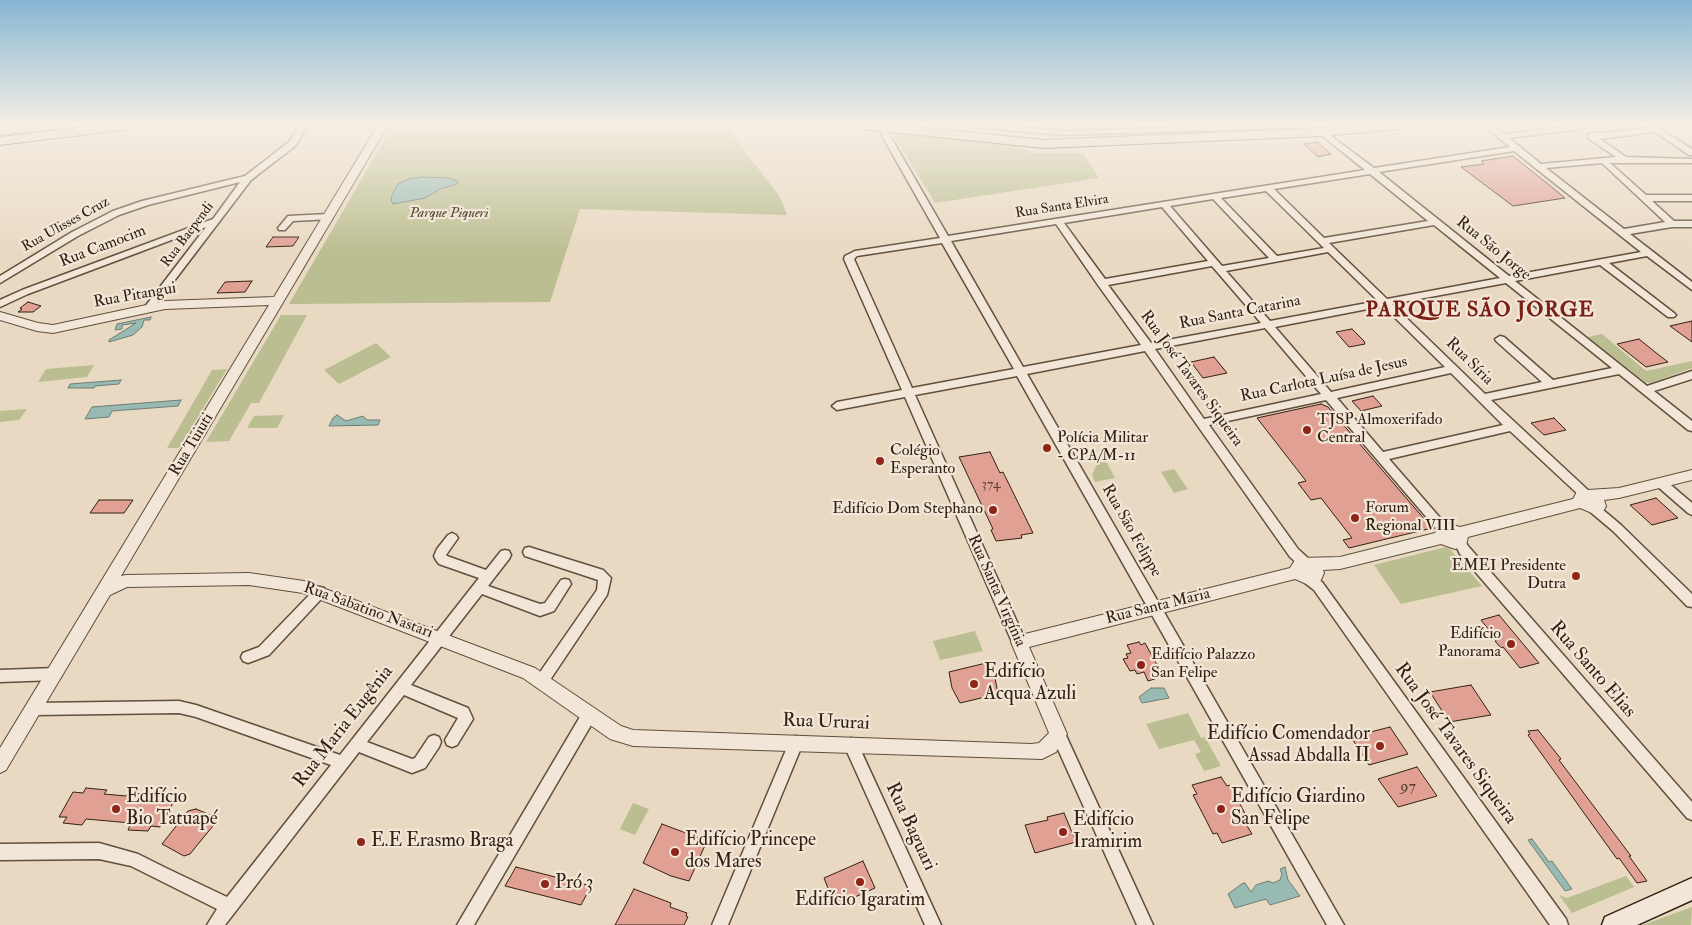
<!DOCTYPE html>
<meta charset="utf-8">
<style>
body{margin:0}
canvas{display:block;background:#e9d9c2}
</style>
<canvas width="1692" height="925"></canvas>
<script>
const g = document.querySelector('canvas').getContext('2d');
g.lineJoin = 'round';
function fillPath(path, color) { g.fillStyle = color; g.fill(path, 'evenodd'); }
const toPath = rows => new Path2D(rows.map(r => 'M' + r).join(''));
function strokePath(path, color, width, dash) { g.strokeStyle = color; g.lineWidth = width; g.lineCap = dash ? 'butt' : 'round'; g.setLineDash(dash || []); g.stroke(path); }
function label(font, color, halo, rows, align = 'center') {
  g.font = font + ' "IM FELL Double Pica",serif'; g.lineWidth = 4.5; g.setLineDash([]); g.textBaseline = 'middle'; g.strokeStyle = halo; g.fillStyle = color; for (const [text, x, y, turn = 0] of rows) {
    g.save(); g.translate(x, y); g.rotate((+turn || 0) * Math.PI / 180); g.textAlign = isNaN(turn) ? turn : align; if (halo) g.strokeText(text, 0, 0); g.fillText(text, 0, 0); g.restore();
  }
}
fillPath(toPath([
 [393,125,725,125,780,197,787,215,580,209,550,302,289,304],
 [1032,125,1105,125,1054,130,1043,130,1033,128],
 [892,132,1013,144,1033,153,1083,153,1099,178,935,203],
 [281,315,307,315,259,403,251,403,229,441,206,442],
 [1602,334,1646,371,1692,361,1692,368,1650,383,1645,382,1588,337],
 [376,343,391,357,339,384,324,370],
 [94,365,87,377,38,382,46,369],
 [227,369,179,448,167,448,212,370],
 [27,409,19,420,0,422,0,411],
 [284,415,277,428,247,428,254,416],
 [1105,459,1115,478,1095,482,1092,475,1098,461],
 [1174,469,1188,489,1174,493,1161,472],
 [1446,547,1450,549,1482,586,1401,604,1374,565],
 [975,631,983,651,940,660,933,641],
 [1188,713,1201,738,1205,737,1221,766,1204,771,1195,754,1201,752,1194,740,1159,749,1146,724],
 [633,803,649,809,635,835,620,829],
 [1626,876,1634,887,1572,913,1559,895,1567,898],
 [1692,907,1691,925,1643,925,1675,913]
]), '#bbbe90');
const water = toPath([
 [423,177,448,178,458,181,457,184,440,189,425,198,393,204,391,200,392,195,398,184,409,179,423,177],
 [151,317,150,320,144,320,142,327,133,335,109,342,109,340,136,323,122,325,122,329,115,330,117,324,151,317],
 [121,380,119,384,95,386,94,388,68,388,70,384,121,380],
 [181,400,178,406,112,411,109,417,85,419,92,407,181,400],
 [337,415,346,421,363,416,367,420,380,420,378,425,329,426,333,418,337,415],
 [1151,688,1164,688,1169,698,1142,703,1139,697,1151,688],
 [1532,839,1549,862,1552,861,1572,889,1565,891,1528,840,1532,839],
 [1285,867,1288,880,1300,896,1270,905,1266,899,1235,908,1228,894,1243,883,1245,883,1251,892,1256,885,1268,881,1273,883,1280,880,1282,874,1280,869,1285,867]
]);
fillPath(water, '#97bab3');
strokePath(water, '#6f7d72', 1);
const building = toPath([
 [1317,142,1331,154,1318,157,1304,144,1317,142],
 [1513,156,1548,184,1565,198,1513,206,1461,167,1484,164,1481,161,1513,156],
 [273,237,299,237,293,246,266,247,273,237],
 [252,281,245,292,217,293,225,282,252,281],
 [28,302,41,306,33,312,18,312,22,309,20,308,28,302],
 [1692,321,1692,342,1670,326,1692,321],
 [1352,329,1364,341,1365,344,1349,347,1336,332,1352,329],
 [1639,339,1655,352,1668,362,1646,367,1617,344,1639,339],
 [1214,357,1227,373,1203,378,1191,362,1214,357],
 [1373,396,1382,406,1361,411,1352,401,1373,396],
 [1321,404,1328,407,1432,528,1349,548,1343,540,1352,538,1321,498,1311,500,1298,483,1306,481,1257,418,1321,404],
 [1554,418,1566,430,1544,435,1531,423,1554,418],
 [990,452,1000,473,1003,472,1033,533,1021,535,1022,538,996,541,991,530,993,529,959,457,990,452],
 [1656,498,1678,518,1652,525,1630,505,1656,498],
 [99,500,133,500,124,513,90,513,99,500],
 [1499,615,1539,663,1520,668,1503,647,1501,648,1495,641,1497,640,1481,620,1499,615],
 [1139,642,1141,645,1145,643,1162,674,1157,675,1158,678,1148,681,1144,672,1137,674,1135,670,1130,671,1123,659,1128,658,1126,654,1131,653,1127,645,1139,642],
 [986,663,995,678,998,694,960,703,952,688,949,672,986,663],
 [1471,685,1491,715,1449,722,1430,692,1471,685],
 [1390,727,1408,754,1369,765,1351,737,1390,727],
 [1538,730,1561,759,1559,760,1631,856,1629,856,1647,881,1637,883,1619,858,1617,859,1528,735,1530,734,1528,731,1538,730],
 [1417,767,1437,796,1398,807,1378,779,1417,767],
 [1221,777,1227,786,1230,785,1250,823,1246,824,1252,834,1222,843,1217,833,1213,834,1206,820,1193,795,1197,794,1192,785,1221,777],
 [86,788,107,790,104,794,126,796,128,793,169,796,166,802,173,803,160,827,151,826,148,831,128,830,131,823,86,819,82,825,63,823,67,817,59,817,73,792,83,793,86,788],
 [196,809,215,817,217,821,190,854,184,856,162,844,188,811,196,809],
 [1064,813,1076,842,1035,853,1025,825,1048,820,1047,817,1064,813],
 [662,824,707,841,689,881,671,876,643,863,662,824],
 [863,861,875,888,835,906,824,878,863,861],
 [516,867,567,880,591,886,581,905,505,886,516,867],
 [634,889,671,903,670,907,687,913,686,916,688,917,684,925,615,925,634,889]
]);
fillPath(building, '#e0a194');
strokePath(building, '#322111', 1);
const minor = toPath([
 [300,125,308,125,295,146,251,180,152,310,146,310,144,308,206,227,28,294,0,307,0,300,22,290,213,219,240,182,148,205,119,215,78,236,0,283,0,276,72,232,113,211,142,201,245,176,289,142,300,125],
 [881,125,888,127,889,134,948,236,1365,170,1320,134,1320,130,1323,130,1374,168,1510,147,1483,125,1492,125,1504,134,1583,125,1584,127,1580,129,1509,138,1541,164,1616,157,1588,138,1588,134,1649,128,1645,125,1654,125,1692,149,1692,155,1689,155,1655,132,1600,139,1626,157,1692,159,1692,163,1610,163,1646,195,1692,195,1692,201,1652,201,1674,221,1692,221,1692,227,1672,227,1630,234,1692,282,1692,290,1647,256,1609,263,1674,313,1676,315,1674,317,1668,317,1600,265,1515,281,1647,386,1692,371,1692,379,1654,391,1692,421,1692,431,1688,430,1619,374,1491,400,1589,491,1591,494,1589,497,1581,497,1510,431,1389,459,1448,527,1450,530,1448,533,1444,535,1440,533,1326,400,1209,425,1298,549,1309,559,1311,563,1309,567,1305,568,1301,567,1290,557,1145,351,1027,374,1344,925,1327,925,1017,376,915,395,1026,642,1024,646,1019,648,1014,646,1012,642,905,397,837,410,832,406,837,402,902,390,844,259,845,256,855,251,940,238,881,134,881,125],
 [1514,151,1641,252,1509,276,1379,172,1514,151],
 [1602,163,1665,222,1624,229,1546,168,1602,163],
 [1370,174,1428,221,1324,238,1274,189,1370,174],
 [1266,191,1324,248,1277,256,1221,198,1266,191],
 [1213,199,1269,258,1222,266,1170,206,1213,199],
 [1162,207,1208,261,1105,279,1064,223,1162,207],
 [1056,224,1098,285,1141,345,1023,367,951,241,1056,224],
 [1434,225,1500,278,1387,299,1329,243,1434,225],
 [942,243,1014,369,912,388,854,259,857,256,942,243],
 [1328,252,1378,301,1270,321,1226,271,1328,252],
 [1212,266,1261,323,1151,343,1108,285,1212,266],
 [1506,283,1612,368,1553,380,1504,337,1500,336,1495,339,1496,341,1542,382,1485,394,1392,304,1506,283],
 [1383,306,1445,367,1331,392,1275,327,1383,306],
 [1265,328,1321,394,1204,419,1155,349,1265,328],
 [1451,373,1503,425,1383,452,1337,398,1451,373],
 [965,125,995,125,1063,131,1249,125,1322,125,1318,127,1063,135,969,127,965,125],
 [329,214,332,215,332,219,293,221,285,230,279,230,278,228,288,216,329,214],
 [1661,479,1665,480,1692,503,1692,515,1688,513,1657,486,1655,483,1657,480,1661,479],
 [1592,502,1596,504,1621,525,1692,594,1692,607,1687,606,1613,531,1588,510,1586,507,1588,504,1592,502],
 [452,533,456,535,458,538,446,555,447,556,486,570,501,551,505,550,509,551,511,555,509,559,488,586,540,604,545,603,561,580,565,579,569,580,571,584,554,611,540,616,482,594,411,685,468,708,473,719,457,745,452,747,447,745,445,740,458,718,404,695,367,742,412,759,415,758,429,737,434,735,439,737,441,742,439,747,425,768,412,773,359,752,225,925,207,925,217,909,131,866,99,859,0,860,0,844,99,843,138,854,168,869,227,897,331,765,196,717,179,713,34,715,29,714,27,709,29,704,34,703,179,701,196,705,340,755,479,578,439,564,436,560,434,556,437,549,448,535,452,533],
 [1460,537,1464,539,1468,546,1692,802,1692,820,1687,818,1460,554,1454,542,1456,539,1460,537],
 [529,547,603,570,611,578,607,595,546,686,541,688,536,686,534,682,536,678,597,590,598,580,525,556,523,552,525,548,529,547],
 [1309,574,1322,582,1566,919,1568,925,1550,925,1314,590,1305,583,1303,579,1305,575,1309,574],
 [320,587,324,588,326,592,324,596,269,655,248,663,243,661,241,657,243,653,259,647,316,588,320,587],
 [55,668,60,670,62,674,60,678,55,680,0,682,0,670,55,668],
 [589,708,594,710,596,715,594,720,474,925,457,925,584,710,589,708],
 [1058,727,1063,729,1153,925,1137,925,1051,734,1053,729,1058,727],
 [796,736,801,738,803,743,728,925,712,925,791,738,796,736],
 [851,738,856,740,941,925,925,925,844,745,846,740,851,738]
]);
const tertiary = toPath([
 [378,125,388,125,121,576,126,575,249,573,304,581,535,668,621,726,633,730,1031,744,1039,743,1049,733,1011,642,1013,637,1290,568,1295,560,1300,558,1340,557,1435,533,1441,525,1446,523,1460,527,1573,499,1578,490,1583,488,1588,490,1619,488,1692,470,1692,480,1619,498,1604,500,1606,506,1604,510,1599,512,1592,513,1580,508,1468,537,1466,545,1455,549,1441,544,1340,569,1323,570,1324,573,1320,582,1309,585,1295,579,1029,647,1067,734,1056,752,1042,759,633,746,610,739,523,678,303,593,249,585,127,587,110,595,6,770,0,773,0,748,269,305,165,309,53,333,37,331,0,320,0,312,38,323,53,325,165,301,274,297,378,125]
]);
const secondary = toPath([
 [1692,878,1692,900,1637,925,1602,925,1605,917,1692,878]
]);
const trunk = toPath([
 [101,125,137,125,131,129,0,145,0,137,101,125],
 [856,125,898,125,1044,140,1323,128,1359,125,1406,125,1400,129,1323,136,1044,148,862,129,856,125]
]);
const motorway = toPath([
 [18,125,61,125,54,129,0,135,0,127,18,125]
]);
strokePath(minor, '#604f3d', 3);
strokePath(tertiary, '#604f3d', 2);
strokePath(secondary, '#322111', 3);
strokePath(trunk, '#322111', 2);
strokePath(motorway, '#322111', 2);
fillPath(minor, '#f1e6d7');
fillPath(tertiary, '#f1e6d7');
fillPath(secondary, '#f1e6d7');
fillPath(trunk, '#e9d9c2');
fillPath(motorway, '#e9d9c2');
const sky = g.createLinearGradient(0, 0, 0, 254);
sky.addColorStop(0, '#87b6d3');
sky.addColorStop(0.49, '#f5eee4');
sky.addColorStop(1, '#f5eee400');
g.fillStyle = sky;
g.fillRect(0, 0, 1692, 254);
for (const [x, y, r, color] of [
 [1307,430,5,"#8f2418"],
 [1047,448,5,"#8f2418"],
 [880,461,5,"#8f2418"],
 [993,510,5,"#8f2418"],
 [1355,518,5,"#8f2418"],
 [1576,576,5,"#8f2418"],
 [1511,644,5,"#8f2418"],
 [1141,665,5,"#8f2418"],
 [974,684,5,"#8f2418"],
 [1380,746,5,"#8f2418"],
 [116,809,5,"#8f2418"],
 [1221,809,5,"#8f2418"],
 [1063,832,5,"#8f2418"],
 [361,842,5,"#8f2418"],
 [675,852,5,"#8f2418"],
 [860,882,5,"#8f2418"],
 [545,884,5,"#8f2418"]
]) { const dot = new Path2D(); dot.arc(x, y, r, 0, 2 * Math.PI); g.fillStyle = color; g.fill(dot); strokePath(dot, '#f1e6d7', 2); }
label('14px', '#322111', '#f1e6d7', [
 ["Rua Santa Elvira",1062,207,-9],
 ["Rua Ulisses Cruz",66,225,-29],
 ["Rua Baependi",188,235,-53]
]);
label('italic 14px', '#544831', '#f1e6d7', [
 ["Parque Piqueri",449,214]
]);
label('14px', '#5e4132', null, [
 ["374",991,485]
]);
label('16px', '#322111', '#f1e6d7', [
 ["Rua Camocim",103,247,-21],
 ["Rua São Jorge",1493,249,39],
 ["Rua Pitangui",135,296,-10],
 ["Rua Santa Catarina",1240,313,-11],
 ["Rua Síria",1469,362,45],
 ["Rua José Tavares Siqueira",1191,379,54],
 ["Rua Carlota Luísa de Jesus",1324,380,-12],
 ["Rua Tuiuti",192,445,-59],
 ["Rua São Felippe",1131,531,60],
 ["Rua Santa Virgínia",996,591,66],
 ["Rua Santa Maria",1158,607,-14],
 ["Rua Sabatino Nastari",368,611,20]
]);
label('16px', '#322111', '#f1e6d7', [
 ["TJSP Almoxerifado",1317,421],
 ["Central",1317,439],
 ["Polícia Militar",1057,439],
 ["- CPA/M-11",1057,457],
 ["Colégio",890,452],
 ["Esperanto",890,470],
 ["Forum",1365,509],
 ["Regional VIII",1365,527],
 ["Edifício Dom Stephano",983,510,"right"],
 ["EMEI Presidente",1566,567,"right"],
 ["Dutra",1566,585,"right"],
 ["Edifício",1501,635,"right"],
 ["Panorama",1501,653,"right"],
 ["Edifício Palazzo",1151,656],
 ["San Felipe",1151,674]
], 'left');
label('16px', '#5e4132', null, [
 ["97",1408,788]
]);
label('19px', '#322111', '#f1e6d7', [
 ["Rua Santo Elias",1592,670,49],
 ["Rua Ururai",826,723,2],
 ["Rua Maria Eugênia",344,727,-52],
 ["Rua José Tavares Siqueira",1455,744,54],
 ["Rua Baguari",910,827,65]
]);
label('19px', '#322111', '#f1e6d7', [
 ["Edifício",984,673],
 ["Acqua Azuli",984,695],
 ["Edifício Comendador",1370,735,"right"],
 ["Assad Abdalla II",1370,757,"right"],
 ["Edifício",126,798],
 ["Bio Tatuapé",126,820],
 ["Edifício Giardino",1231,798],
 ["San Felipe",1231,820],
 ["Edifício",1073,821],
 ["Iramirim",1073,843],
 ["Edifício Princepe",685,841],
 ["dos Mares",685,863],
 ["E.E Erasmo Braga",371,842],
 ["Pró 3",555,884],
 ["Edifício Igaratim",860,901,"center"]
], 'left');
g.letterSpacing = '1px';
label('bold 21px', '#7a1f14', '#f1e6d7', [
 ["PARQUE SÃO JORGE",1480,311]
]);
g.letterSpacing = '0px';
</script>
